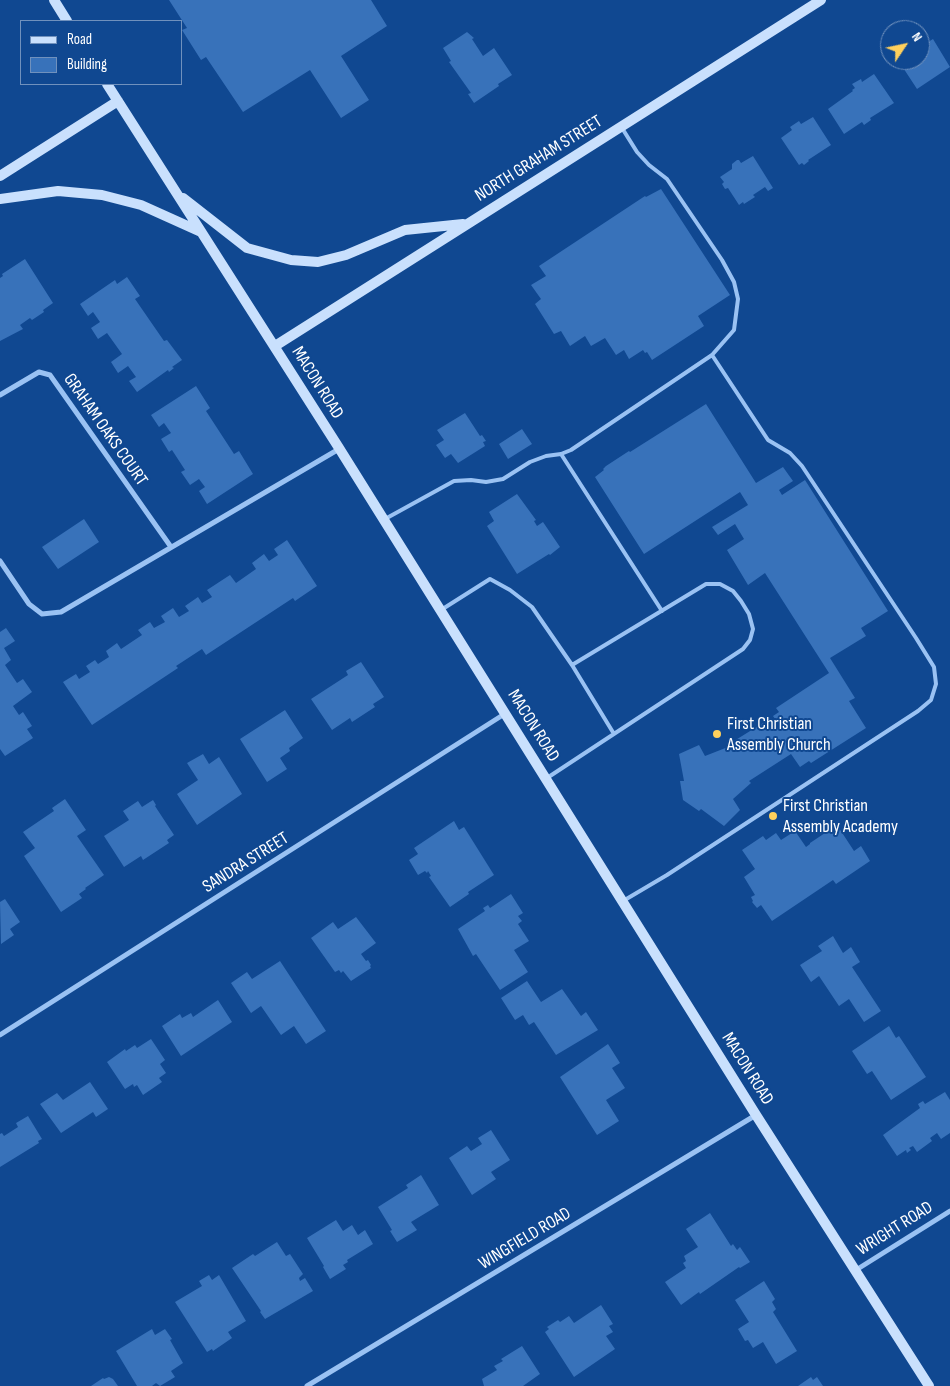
<!DOCTYPE html>
<style>
body{margin:0}
#map{position:relative;width:950px;height:1386px;overflow:hidden;background:#104891;font-family:"Sofia Sans Condensed",sans-serif}
canvas{display:block}
.legend{position:absolute;left:20px;top:20px;width:162px;height:65px;box-sizing:border-box;background:#104891;border:1px solid #7091bd;margin:0;padding:6px 9px;list-style:none;font-size:15px;color:#fff}
.legend li{display:flex;align-items:center;gap:10px;height:25px}
.legend b{width:25px;border:1px solid #7091bd}
.north{position:absolute;left:880px;top:20px;width:50px;height:50px;box-sizing:border-box;background:#104891;border:1px solid #7091bd;border-radius:50%;rotate:56deg;font-size:14px;font-weight:700;line-height:20px;text-align:center;color:#fff}
.north::after{content:'';display:block;margin:auto;width:18px;height:22px;background:#ffd05c;clip-path:polygon(50% 0,100% 100%,50% 72%,0 100%)}
</style>
<div id="map">
<canvas width="950" height="1386"></canvas>
<ul class="legend">
<li><b style="height:6px;background:#c9e0fd"></b>Road</li>
<li><b style="height:14px;background:#3872ba"></b>Building</li>
</ul>
<div class="north">N</div>
</div>
<script>
const g = document.querySelector('canvas').getContext('2d');
g.lineJoin = 'round';
function fillPath(path, color) { g.fillStyle = color; g.fill(path, 'evenodd'); }
const toPath = rows => new Path2D(rows.map(r => 'M' + r).join(''));
function strokePath(path, color, width, dash) { g.strokeStyle = color; g.lineWidth = width; g.lineCap = dash ? 'butt' : 'round'; g.setLineDash(dash || []); g.stroke(path); }
function label(font, color, halo, rows, align = 'center') {
  g.font = font + ' "Sofia Sans Condensed",sans-serif'; g.lineWidth = 4; g.setLineDash([]); g.textBaseline = 'middle'; g.strokeStyle = halo; g.fillStyle = color; for (const [text, x, y, turn = 0] of rows) {
    g.save(); g.translate(x, y); g.rotate((+turn || 0) * Math.PI / 180); g.textAlign = isNaN(turn) ? turn : align; if (halo) g.strokeText(text, 0, 0); g.fillText(text, 0, 0); g.restore();
  }
}
fillPath(toPath([
 [169,0,371,0,387,26,341,56,369,100,341,118,310,70,243,112,206,57,201,60,182,30,187,28],
 [467,32,474,38,472,39,483,56,494,48,512,75,498,84,499,86,474,103,468,94,471,93,449,62,451,61,443,48],
 [933,39,950,67,917,89,898,60,920,60,920,47],
 [874,74,894,103,870,118,871,120,864,125,862,122,844,134,828,109,853,91,852,90,855,88,852,84,861,79,862,82],
 [813,117,831,145,808,160,809,161,804,165,802,163,799,165,781,138,792,130,790,127,799,121,801,124],
 [753,156,773,188,768,191,765,187,753,195,755,197,744,204,743,202,739,205,728,188,725,189,722,184,724,182,720,177,732,169,732,164,737,160,739,160,741,163],
 [661,189,730,295,698,316,704,326,652,360,647,352,645,353,643,350,629,359,624,350,616,355,605,338,591,346,585,336,570,346,561,331,554,334,535,304,541,299,531,285,546,276,539,266,645,196,646,197],
 [25,259,53,303,43,310,44,312,32,320,30,318,20,325,23,329,0,341,0,278,3,276,2,274],
 [127,277,140,296,135,299,164,341,167,340,182,360,172,367,174,368,169,372,168,370,137,392,129,381,136,377,128,366,118,373,111,362,122,354,107,333,98,339,91,328,100,322,93,312,88,316,80,304,115,280,117,284],
 [196,386,210,408,206,411,234,454,239,451,253,474,207,504,199,491,205,487,199,479,190,485,181,472,185,470,172,450,169,452,161,439,171,433,164,423,159,427,151,415],
 [706,404,756,483,783,467,793,481,779,490,782,495,805,480,888,611,861,628,866,636,830,658,855,698,849,701,866,728,811,763,809,761,800,767,791,754,749,781,751,783,733,799,740,810,724,826,701,809,699,811,683,800,680,781,684,781,679,754,699,745,705,756,728,747,730,750,736,745,734,741,771,718,779,730,782,729,773,716,779,712,776,708,829,673,765,573,748,585,727,550,744,539,735,524,718,535,712,527,748,505,740,492,644,554,595,477,604,470,603,469,606,466,629,451,630,452],
 [465,413,480,436,482,435,486,441,483,442,485,446,458,463,451,454,445,458,436,445,444,440,437,430],
 [522,429,532,444,508,459,499,444],
 [517,494,536,520,534,521,537,526,543,522,560,547,550,555,549,554,517,574,487,526,494,521,489,512],
 [84,519,99,542,58,569,42,547],
 [287,540,317,586,295,601,293,598,206,655,202,649,176,666,178,668,92,725,63,682,76,674,79,679,90,672,86,666,95,660,98,664,109,657,106,651,117,643,121,649,142,635,138,630,150,622,154,628,165,622,161,616,173,608,179,617,189,611,185,606,198,597,202,603,212,597,207,590,230,575,236,583,256,569,252,563,264,554,269,561,278,555,274,549],
 [6,628,15,641,4,648,11,660,5,665,17,683,23,679,32,692,13,706,19,715,23,712,32,726,27,729,33,738,5,756,0,749,0,632],
 [361,662,384,697,373,704,375,707,352,722,350,718,332,730,311,699,348,675,346,671],
 [285,710,303,738,289,748,290,751,280,758,287,769,267,782,240,739],
 [203,754,209,764,219,757,242,794,197,825,177,794,198,780,187,763],
 [65,799,86,830,77,836,104,875,85,888,86,889,79,894,82,898,61,912,24,856,35,848,23,832,54,811,52,808],
 [153,800,156,805,155,806,174,835,167,840,169,843,143,860,141,856,124,867,104,836,129,820,123,811,138,801,142,807],
 [454,821,459,830,464,827,494,875,468,892,469,894,450,907,429,877,431,876,428,871,427,873,425,871,418,875,409,860,418,854,414,848],
 [837,825,854,851,861,846,870,861,836,884,833,880,772,921,761,905,757,908,752,902,753,901,751,897,755,895,744,877,755,869,742,850,763,836,766,840,776,833,781,840,795,831,806,847,810,844,810,843],
 [511,894,523,913,518,916,522,921,518,924,529,941,514,950,528,972,500,990,476,954,473,956,458,929,485,911,483,908,488,905,490,908],
 [5,899,20,922,10,929,14,935,1,944,0,902],
 [356,917,376,943,361,954,366,961,368,960,371,965,370,966,371,968,351,981,343,971,341,973,339,970,335,972,311,938,333,922,338,929],
 [833,936,843,953,851,947,860,962,852,967,881,1011,864,1022,849,999,839,1006,819,976,811,982,800,965,822,951,818,946],
 [280,961,326,1031,306,1044,294,1026,281,1035,261,1006,251,1013,231,983,247,972,252,979],
 [527,981,541,1002,562,989,581,1016,586,1012,598,1030,556,1055,534,1022,529,1025,523,1015,515,1020,501,998],
 [218,1000,232,1022,181,1056,162,1026,180,1014,182,1018,191,1013,193,1017],
 [889,1026,896,1038,899,1036,926,1077,891,1100,872,1071,867,1074,852,1051],
 [151,1039,165,1060,160,1064,166,1073,159,1078,162,1082,143,1095,137,1085,134,1087,133,1084,125,1089,107,1062,125,1049,126,1051,135,1045,137,1048],
 [608,1044,620,1063,612,1068,625,1088,606,1100,619,1121,597,1135,560,1077],
 [90,1082,108,1109,96,1117,93,1112,61,1133,40,1104,57,1093,63,1100],
 [945,1092,950,1100,950,1133,941,1139,937,1133,930,1138,932,1141,917,1152,913,1146,909,1148,911,1150,907,1153,906,1150,897,1156,883,1135,920,1108,918,1104,923,1101,925,1104],
 [28,1116,42,1139,38,1141,39,1143,0,1167,0,1134,2,1133,4,1136,18,1127,16,1123],
 [491,1130,510,1160,491,1172,496,1179,472,1195,449,1158,467,1146,471,1151,482,1144,478,1138],
 [421,1175,439,1205,411,1222,417,1230,397,1242,390,1231,392,1230,378,1207,408,1188,406,1185],
 [710,1213,731,1246,733,1244,737,1250,740,1247,750,1262,740,1268,739,1267,700,1294,699,1292,681,1305,665,1282,686,1268,683,1263,686,1261,684,1256,698,1247,686,1229],
 [336,1220,343,1231,352,1225,358,1235,365,1230,373,1244,347,1260,348,1262,343,1265,346,1269,330,1279,323,1267,324,1266,307,1238],
 [277,1242,286,1256,290,1254,303,1274,299,1278,300,1281,305,1278,313,1291,265,1319,260,1312,261,1311,232,1268,253,1254,255,1256],
 [209,1275,212,1280,219,1275,246,1321,228,1332,232,1338,213,1351,212,1349,207,1352,175,1302,202,1286,199,1281],
 [764,1281,775,1299,772,1302,776,1309,773,1312,797,1351,776,1364,763,1342,753,1348,748,1340,745,1341,738,1329,749,1322,735,1300],
 [601,1305,613,1324,609,1326,613,1332,606,1336,615,1349,574,1377,545,1332,549,1329,547,1327,558,1320,560,1322,569,1316,574,1323],
 [152,1329,155,1335,165,1329,172,1339,170,1340,183,1363,171,1371,175,1377,160,1386,156,1383,152,1386,137,1386,116,1351],
 [522,1346,540,1374,523,1386,484,1386,482,1379,497,1370,494,1366,503,1361,501,1359],
 [109,1377,113,1379,118,1386,91,1386,103,1378,104,1379],
 [811,1377,813,1380,817,1377,823,1386,798,1386]
]), '#3872ba');
strokePath(toPath([
 [622,128,637,152,649,165,667,179,722,260,734,282,738,299,734,330,712,355],
 [561,454,662,611],
 [385,519,454,481,471,480,486,482,503,479,530,462,546,456,561,454,571,450,712,355,768,440,790,453,802,466,916,638,934,667,936,684,931,700,918,711,667,875,623,901],
 [441,610,490,579,510,590,532,607,572,665,706,584,720,584,733,591,741,601,749,614,753,629,750,640,743,649,547,778],
 [572,665,614,734]
]), '#9ac2f3', 4);
strokePath(toPath([
 [0,395,39,372,50,375,171,547],
 [0,561,29,604,42,614,61,612,339,449],
 [0,1035,506,713],
 [856,1270,950,1211],
 [307,1386,756,1115]
]), '#9ac2f3', 5);
strokePath(toPath([
 [54,0,67,21],
 [107,84,339,448,756,1115,929,1386],
 [0,176,118,101],
 [183,198,247,248,291,260,318,262,346,255,405,230,463,224],
 [0,199,58,191,102,195,141,205,201,232],
 [275,346,821,0]
]), '#c9e0fd', 10);
for (const [x, y, r, color] of [
 [717,734,5,"#ffd05c"],
 [773,816,5,"#ffd05c"]
]) { const dot = new Path2D(); dot.arc(x, y, r, 0, 2 * Math.PI); g.fillStyle = color; g.fill(dot); strokePath(dot, '#104891', 2); }
label('18px', '#fff', '#104891', [
 ["NORTH GRAHAM STREET",539,159,-32],
 ["MACON ROAD",317,383,58],
 ["GRAHAM OAKS COURT",105,430,55],
 ["MACON ROAD",533,726,58],
 ["SANDRA STREET",246,863,-32],
 ["MACON ROAD",747,1069,58],
 ["WRIGHT ROAD",895,1229,-32],
 ["WINGFIELD ROAD",525,1239,-31]
]);
label('18px', '#fff', '#104891', [
 ["First Christian",727,724],
 ["Assembly Church",727,745],
 ["First Christian",783,806],
 ["Assembly Academy",783,827]
], 'left');
</script>
